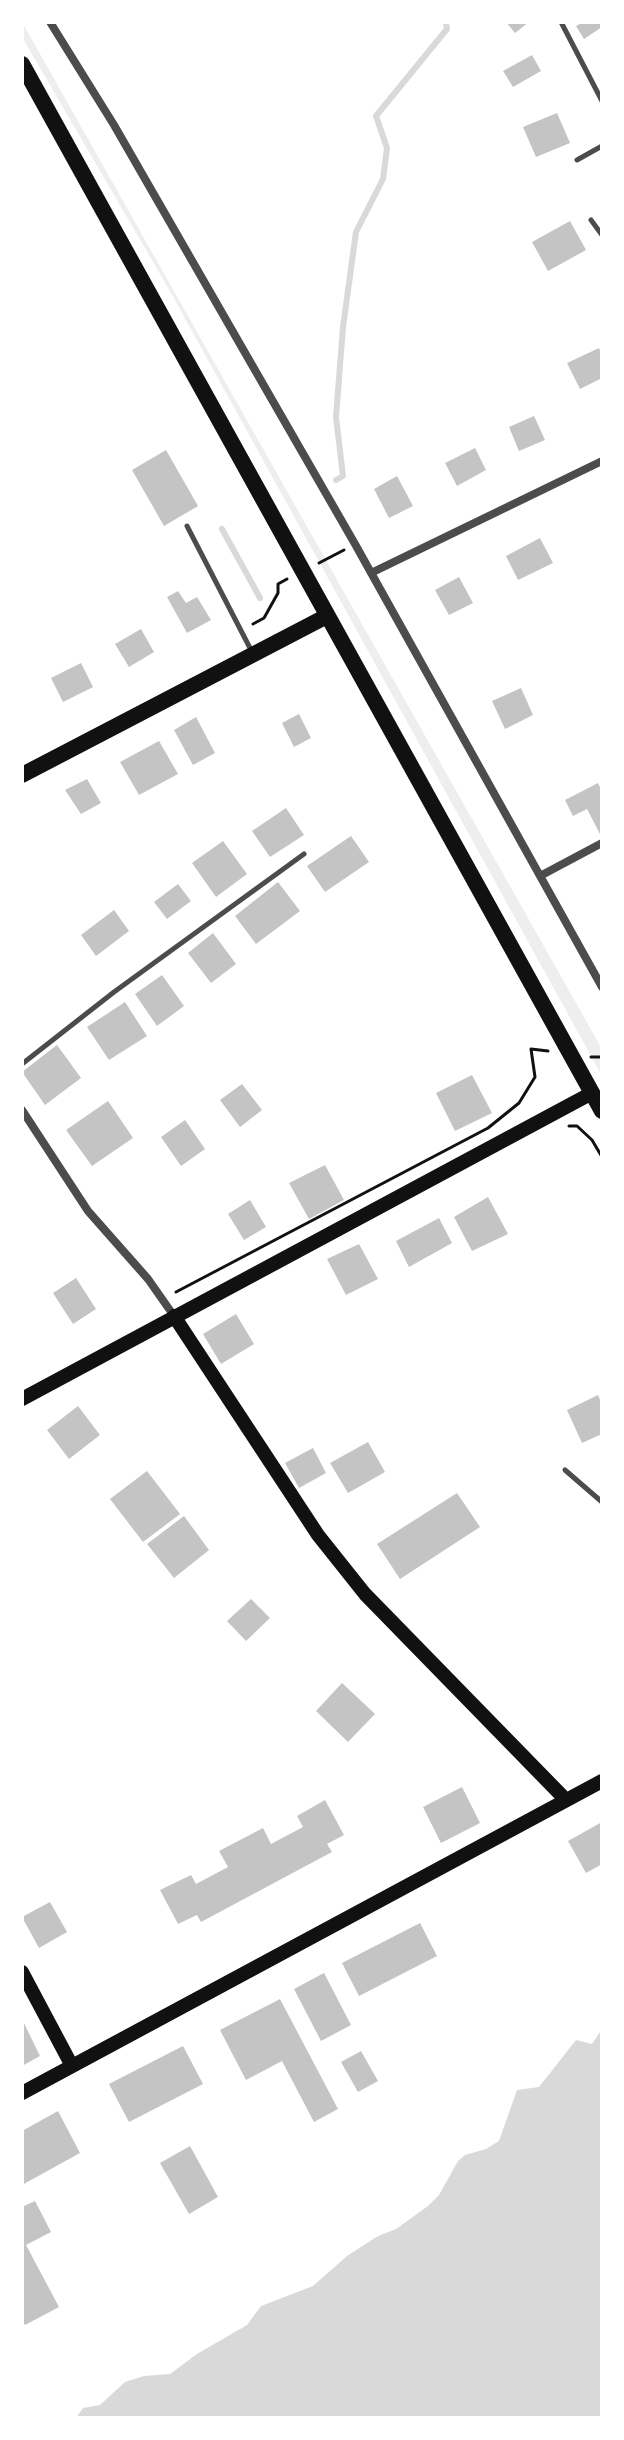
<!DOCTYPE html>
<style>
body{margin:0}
#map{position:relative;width:624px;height:2440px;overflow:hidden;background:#fff;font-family:"Sofia Sans Condensed",sans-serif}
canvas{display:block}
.frame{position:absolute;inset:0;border:24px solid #fff;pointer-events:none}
</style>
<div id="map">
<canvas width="624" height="2440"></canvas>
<div class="frame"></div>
</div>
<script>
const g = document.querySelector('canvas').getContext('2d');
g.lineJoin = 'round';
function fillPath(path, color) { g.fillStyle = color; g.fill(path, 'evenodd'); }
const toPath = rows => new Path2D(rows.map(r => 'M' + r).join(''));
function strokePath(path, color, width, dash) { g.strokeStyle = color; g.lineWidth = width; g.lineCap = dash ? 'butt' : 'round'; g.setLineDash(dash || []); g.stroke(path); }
fillPath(toPath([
 [22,22,602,1049,602,1076,171,293,22,37]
]), '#eee');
fillPath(toPath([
 [602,2029,602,2418,76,2418,83,2408,100,2405,125,2382,144,2376,170,2374,197,2354,247,2325,261,2306,313,2286,347,2256,378,2236,396,2229,428,2206,439,2195,458,2161,465,2155,486,2149,499,2141,517,2090,539,2087,576,2040,592,2044]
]), '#d9d9d9');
strokePath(toPath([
 [336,480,343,476,336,417,343,327,356,232,383,179,387,148,376,116,447,29,446,22],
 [222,529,260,598]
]), '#d9d9d9', 6);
fillPath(toPath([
 [506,22,529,22,515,33],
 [583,22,602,22,602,27,584,39,576,26],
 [532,55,541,71,513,87,503,71],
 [557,113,570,143,536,157,523,127],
 [570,221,586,250,548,271,532,242],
 [599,348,602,355,602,378,580,389,567,363],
 [534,416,545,440,519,451,509,427],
 [475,448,486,470,457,486,445,463],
 [166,450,198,506,164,526,132,470],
 [397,476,413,506,389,518,374,489],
 [540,538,553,563,518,580,506,556],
 [459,577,473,603,449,615,435,590],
 [178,591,186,603,197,597,211,620,187,633,167,597],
 [141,629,154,652,129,667,115,644],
 [81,663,93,687,63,702,51,678],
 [521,688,533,715,505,729,492,701],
 [299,714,311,738,294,747,282,723],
 [196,717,215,753,193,765,174,730],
 [159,741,178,774,139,795,120,762],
 [87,779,101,803,81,814,65,790],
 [598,783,602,792,602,838,587,809,573,816,565,800],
 [286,808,304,835,270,857,252,831],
 [351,836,369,862,325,892,307,866],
 [223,841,247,874,216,897,192,863],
 [278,882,300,911,256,944,235,916],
 [178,884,191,901,167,919,154,902],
 [114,910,129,931,96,956,81,935],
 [213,933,236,964,211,983,188,953],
 [162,975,184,1006,157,1026,135,994],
 [125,1002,147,1036,109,1060,87,1027],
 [57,1045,81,1078,45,1105,22,1072],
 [472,1075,492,1113,455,1131,436,1093],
 [242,1084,262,1110,240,1127,220,1100],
 [108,1101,133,1138,92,1166,66,1130],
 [185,1120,205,1149,181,1166,161,1137],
 [325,1165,344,1200,309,1219,289,1183],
 [488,1197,508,1234,472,1251,454,1217],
 [250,1200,266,1227,244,1240,228,1214],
 [439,1218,452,1243,409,1267,396,1241],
 [359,1244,378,1279,346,1295,327,1259],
 [76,1278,96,1309,73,1324,53,1293],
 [236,1314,254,1344,221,1364,203,1334],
 [598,1395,602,1404,602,1434,582,1443,567,1410],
 [78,1406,100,1435,69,1459,47,1430],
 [368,1442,385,1472,348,1493,330,1463],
 [313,1448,326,1473,299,1488,285,1463],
 [147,1471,180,1514,143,1542,110,1499],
 [457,1493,480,1527,400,1579,377,1544],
 [184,1516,209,1550,174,1578,147,1544],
 [251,1599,270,1618,246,1641,227,1621],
 [342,1683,375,1714,348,1742,316,1711],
 [462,1787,480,1823,441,1843,423,1807],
 [325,1800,344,1835,327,1844,332,1852,201,1922,197,1915,178,1924,160,1890,191,1875,196,1884,228,1867,219,1851,263,1828,271,1844,303,1827,297,1816],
 [602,1822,602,1864,586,1873,568,1841],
 [50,1902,67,1932,39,1948,22,1917],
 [420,1923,437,1956,359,1996,342,1963],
 [324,1973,351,2025,321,2041,294,1989],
 [280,1999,338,2109,314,2122,282,2061,246,2080,220,2030],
 [22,2019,40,2056,22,2066],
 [183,2046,203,2084,129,2122,109,2084],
 [361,2051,378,2081,358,2092,341,2062],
 [58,2111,80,2153,22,2185,22,2131],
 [190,2146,218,2197,189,2214,160,2163],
 [35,2201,51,2232,26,2245,59,2307,25,2325,22,2320,22,2207]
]), '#c4c4c4');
strokePath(toPath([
 [319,563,344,550],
 [253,624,264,618,278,593,278,584,287,579],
 [591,1057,602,1057],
 [569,1126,577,1126,592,1140,602,1157],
 [176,1292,488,1128,519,1103,535,1077,531,1049,548,1051]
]), '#111', 3);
strokePath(toPath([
 [561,22,602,101],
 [577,160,602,146],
 [591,220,602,235],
 [187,526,251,650],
 [22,1064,114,992,304,854],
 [565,1470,602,1502]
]), '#4c4c4c', 5);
strokePath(toPath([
 [50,22,114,125,355,544,602,987],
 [371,573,602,461],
 [540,876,602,843],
 [22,1110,88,1211,148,1279,174,1316]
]), '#4c4c4c', 8);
strokePath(toPath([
 [174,1316,318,1535,365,1594,566,1800],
 [22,1399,592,1093],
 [22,1972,72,2066],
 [22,2093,602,1781]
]), '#111', 14);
strokePath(toPath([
 [22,775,327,616]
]), '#111', 16);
strokePath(toPath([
 [22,64,602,1111]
]), '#111', 16);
</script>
